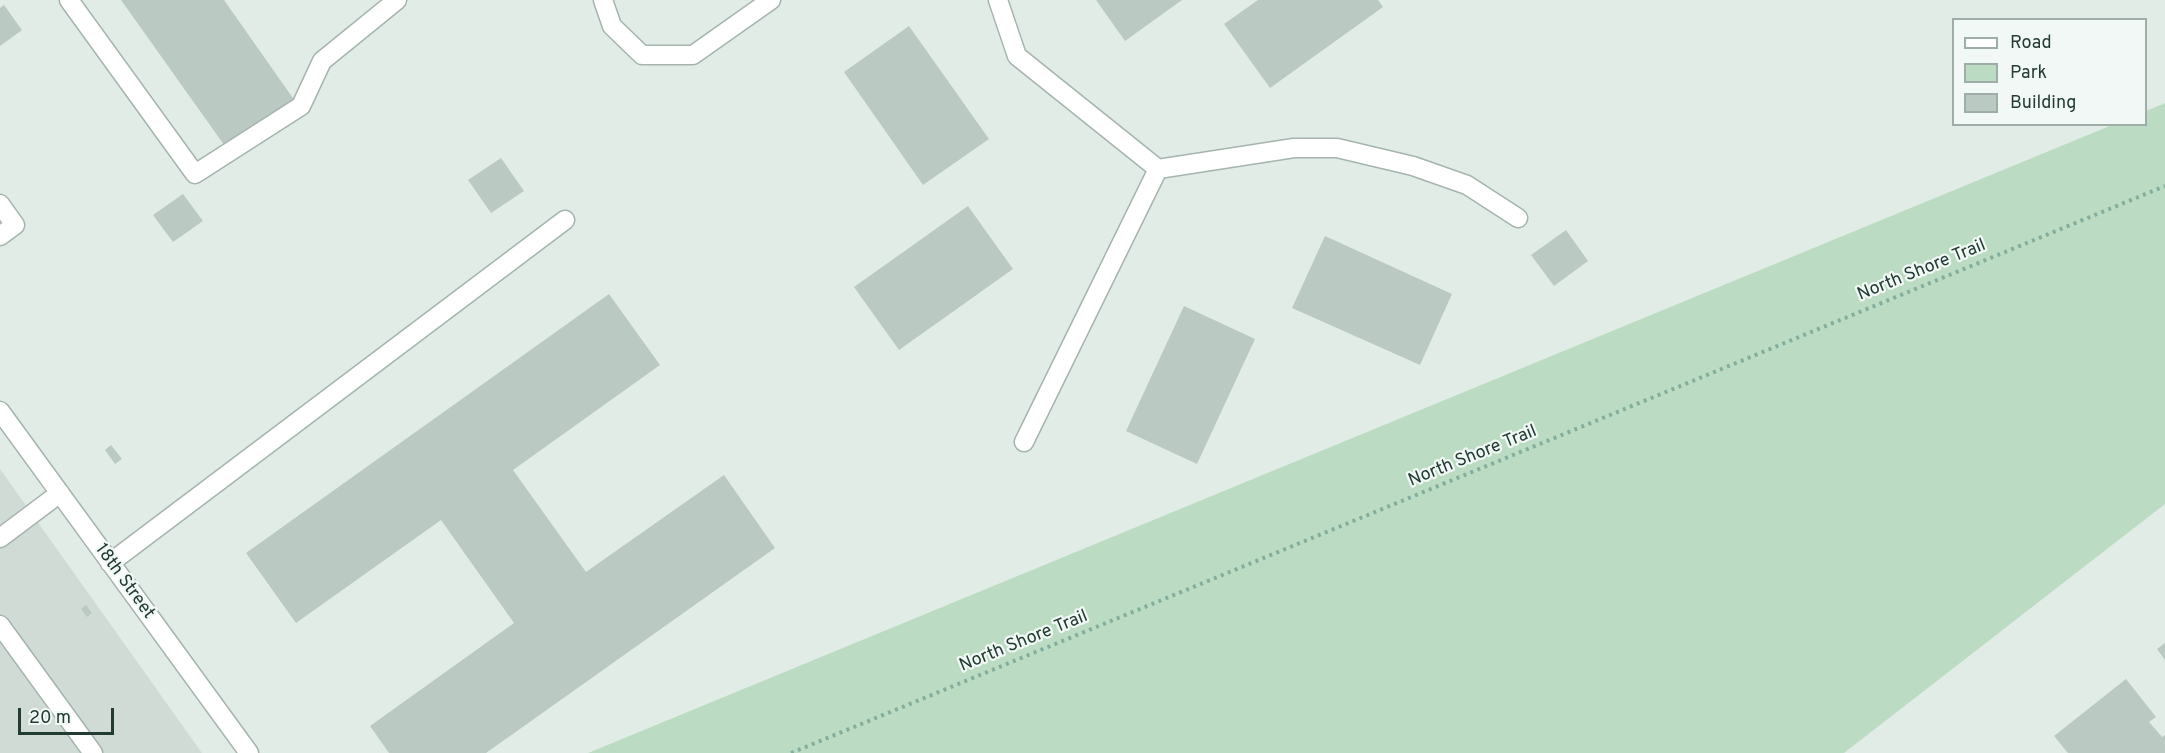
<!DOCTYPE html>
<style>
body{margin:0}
#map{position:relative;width:2165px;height:753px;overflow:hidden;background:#e2ece7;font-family:Overpass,sans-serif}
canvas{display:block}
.legend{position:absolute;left:1952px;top:18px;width:195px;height:108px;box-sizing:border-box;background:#f2f8f5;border:2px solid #9fada8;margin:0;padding:8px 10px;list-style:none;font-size:18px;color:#223c34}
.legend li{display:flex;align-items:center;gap:12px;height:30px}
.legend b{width:30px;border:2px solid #9fada8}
.scale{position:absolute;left:18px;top:708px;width:96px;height:27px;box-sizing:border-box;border:3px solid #223c34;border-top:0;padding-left:8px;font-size:18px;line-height:21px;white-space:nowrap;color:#223c34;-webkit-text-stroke:4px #f2f8f5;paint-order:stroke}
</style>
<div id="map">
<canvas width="2165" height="753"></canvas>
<ul class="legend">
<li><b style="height:8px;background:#fff"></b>Road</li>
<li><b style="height:16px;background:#bbdcc2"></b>Park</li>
<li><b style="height:16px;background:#bac9c2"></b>Building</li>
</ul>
<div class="scale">20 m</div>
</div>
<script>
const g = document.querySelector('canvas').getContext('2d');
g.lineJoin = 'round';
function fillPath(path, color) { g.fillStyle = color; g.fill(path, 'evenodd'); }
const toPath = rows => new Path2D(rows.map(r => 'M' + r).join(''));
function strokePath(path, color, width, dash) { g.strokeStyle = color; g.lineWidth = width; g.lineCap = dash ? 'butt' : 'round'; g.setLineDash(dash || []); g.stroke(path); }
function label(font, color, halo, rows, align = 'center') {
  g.font = font + ' Overpass,sans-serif'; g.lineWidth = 4.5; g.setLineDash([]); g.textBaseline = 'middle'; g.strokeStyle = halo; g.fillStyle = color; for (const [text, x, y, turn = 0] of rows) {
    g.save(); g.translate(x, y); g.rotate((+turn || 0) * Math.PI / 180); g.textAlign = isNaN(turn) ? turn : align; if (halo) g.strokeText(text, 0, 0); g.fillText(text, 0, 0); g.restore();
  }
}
fillPath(toPath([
 [0,469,202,753,0,753]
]), '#d0dbd6');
fillPath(toPath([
 [2165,103,2165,504,1844,753,588,753,2112,125,2146,124,2146,111]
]), '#bbdcc2');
fillPath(toPath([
 [121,0,224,0,295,101,227,149],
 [1096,0,1182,0,1125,41],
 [1258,0,1378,0,1383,7,1270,88,1224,24],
 [4,5,22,30,0,46,0,8],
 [909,26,989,139,923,185,844,72],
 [501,158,524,191,491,213,468,180],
 [183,194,203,221,173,242,153,215],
 [968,206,1013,269,899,350,854,287],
 [1566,230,1588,261,1554,286,1531,255],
 [1325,236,1452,294,1420,365,1292,308],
 [609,294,660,365,513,470,586,572,724,475,775,548,486,753,389,753,370,726,514,623,441,520,296,623,246,553],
 [1184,306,1255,339,1197,464,1126,431],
 [111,445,122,459,115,464,105,450],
 [86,605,92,613,87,617,81,609],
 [2165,643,2165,660,2157,649],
 [2126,679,2156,717,2149,722,2162,737,2165,735,2165,753,2068,753,2054,736]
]), '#bac9c2');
const minor = toPath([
 [69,0,195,174,301,106,322,61,397,0],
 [603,0,612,26,642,55,693,55,771,0],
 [998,0,1017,56,1158,169,1294,148,1337,148,1413,166,1467,185,1518,218],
 [0,204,15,225,0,236],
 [0,411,249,753],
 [1024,442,1158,169],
 [0,538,60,493],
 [110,563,565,220],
 [0,625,93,753]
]);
strokePath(minor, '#a5b4ae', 21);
strokePath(toPath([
 [791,753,2165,186]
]), '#83ae9e', 4, [3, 4.5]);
strokePath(minor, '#fff', 18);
label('18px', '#223c34', '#f2f8f5', [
 ["North Shore Trail",1922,271,-22],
 ["North Shore Trail",1473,457,-22],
 ["18th Street",124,582,54],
 ["North Shore Trail",1024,642,-22]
]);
</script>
